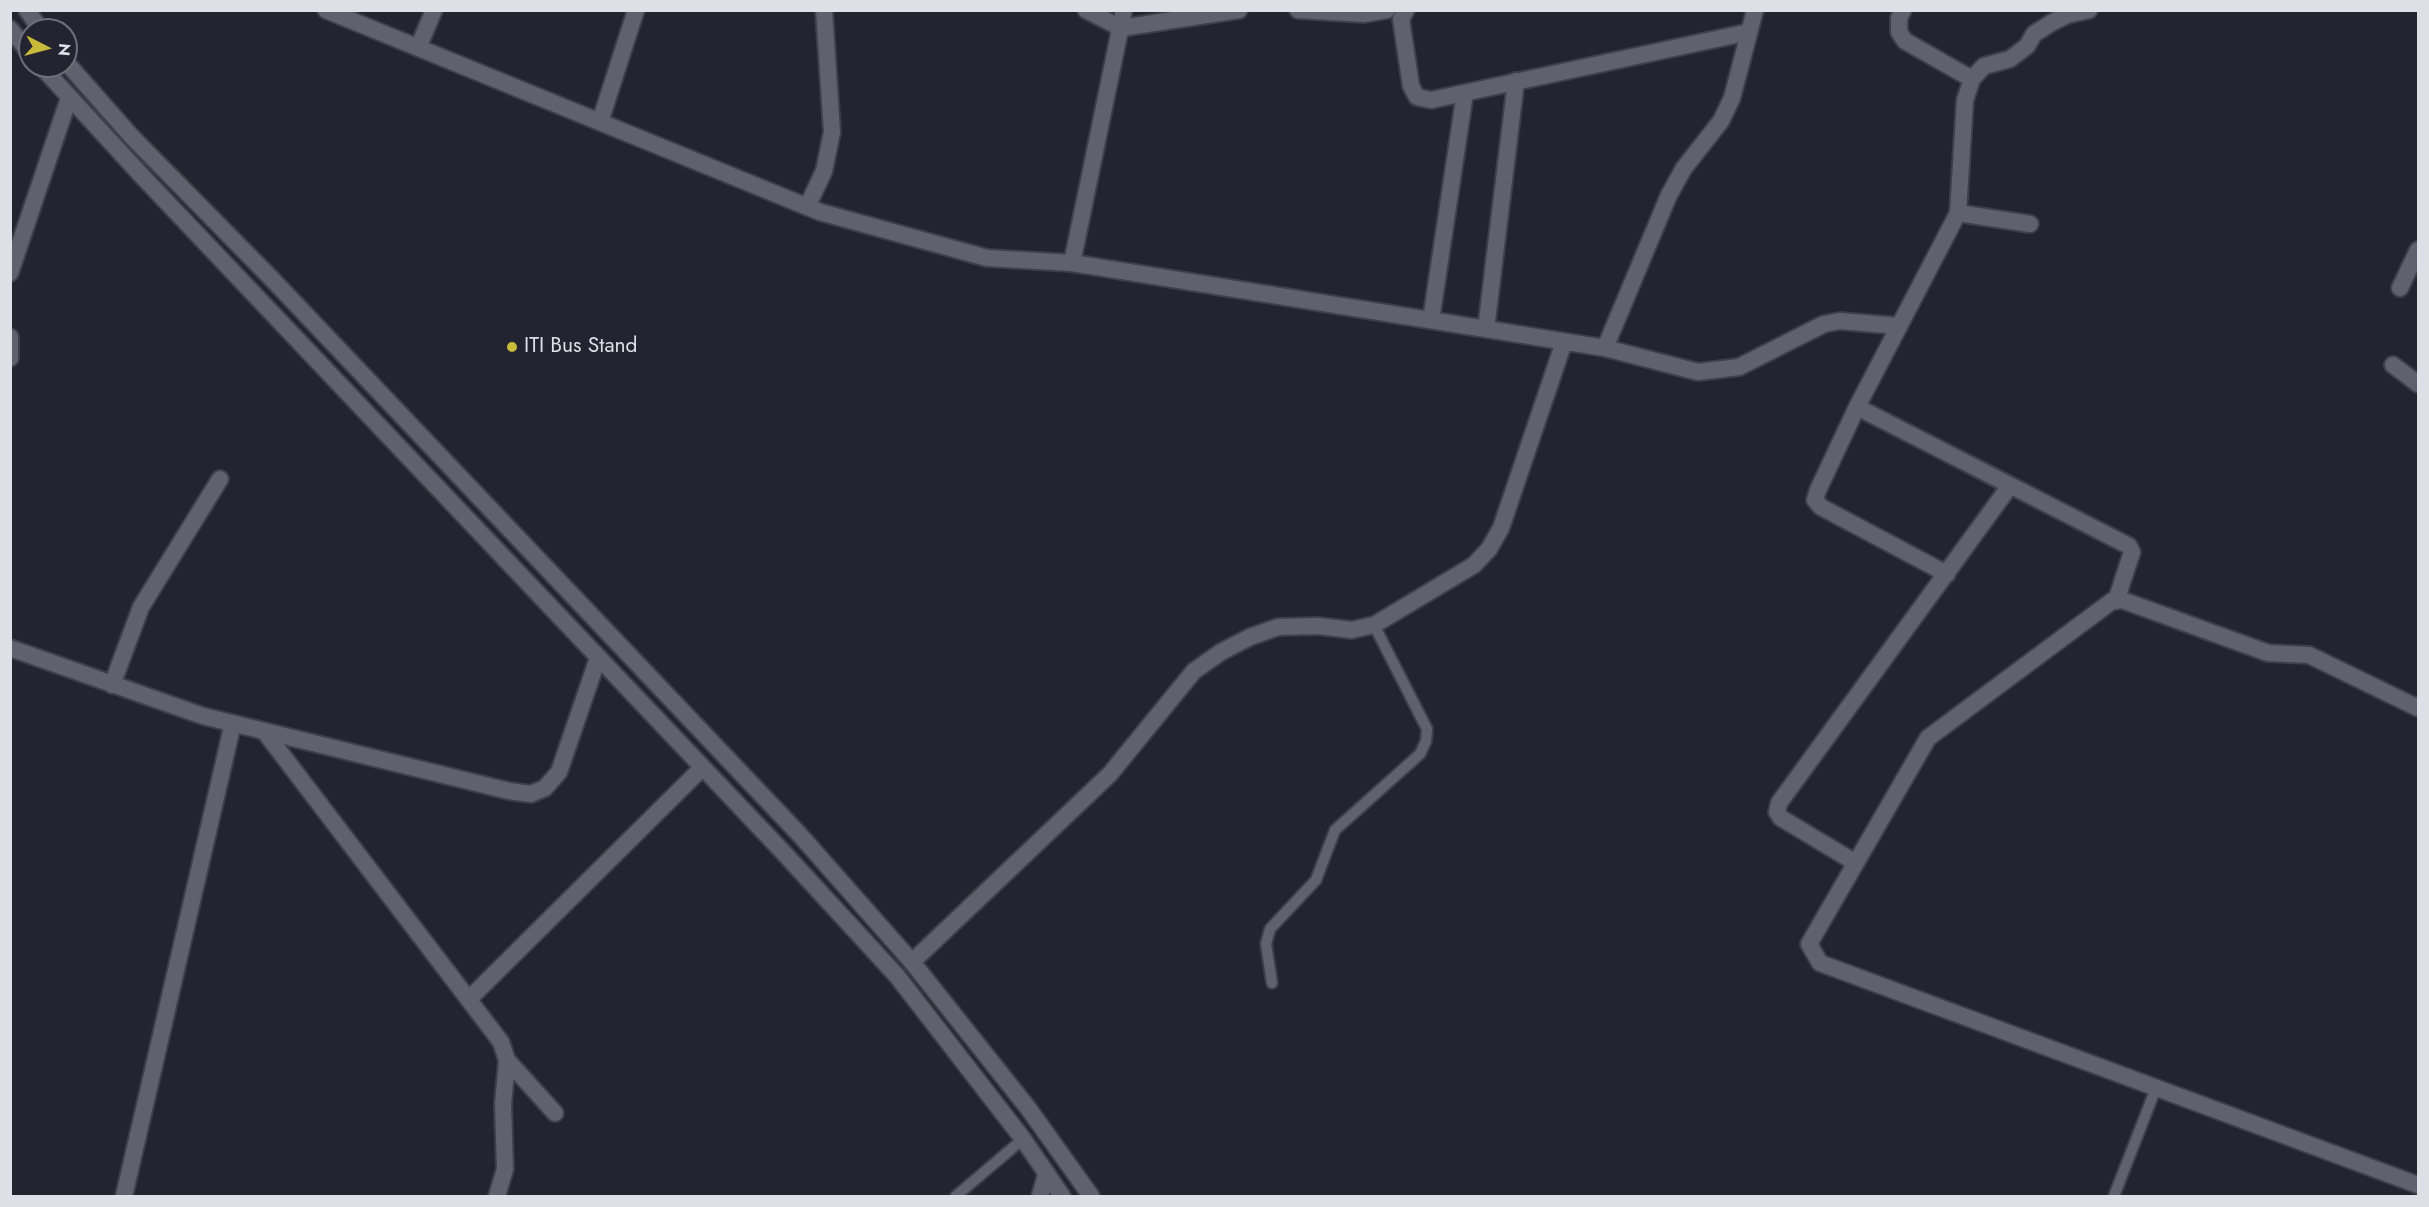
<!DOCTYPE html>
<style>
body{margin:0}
#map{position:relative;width:2429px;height:1207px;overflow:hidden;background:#242430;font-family:Jost,sans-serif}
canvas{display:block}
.frame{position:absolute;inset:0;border:12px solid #dfdfe7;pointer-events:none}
.north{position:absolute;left:18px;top:18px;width:60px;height:60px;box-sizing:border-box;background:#242430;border:2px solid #6f6f79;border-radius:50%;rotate:96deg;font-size:16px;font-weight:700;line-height:24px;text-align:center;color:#dfdfe7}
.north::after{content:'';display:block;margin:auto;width:21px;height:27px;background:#c8bb3b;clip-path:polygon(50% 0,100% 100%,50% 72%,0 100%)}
</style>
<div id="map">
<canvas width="2429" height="1207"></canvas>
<div class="frame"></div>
<div class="north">N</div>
</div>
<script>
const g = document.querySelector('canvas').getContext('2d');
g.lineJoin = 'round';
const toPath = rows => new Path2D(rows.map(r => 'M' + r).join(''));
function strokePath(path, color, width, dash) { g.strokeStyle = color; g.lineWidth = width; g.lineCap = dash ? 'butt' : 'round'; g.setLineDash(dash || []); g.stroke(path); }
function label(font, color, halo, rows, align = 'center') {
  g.font = font + ' Jost,sans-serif'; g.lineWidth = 6; g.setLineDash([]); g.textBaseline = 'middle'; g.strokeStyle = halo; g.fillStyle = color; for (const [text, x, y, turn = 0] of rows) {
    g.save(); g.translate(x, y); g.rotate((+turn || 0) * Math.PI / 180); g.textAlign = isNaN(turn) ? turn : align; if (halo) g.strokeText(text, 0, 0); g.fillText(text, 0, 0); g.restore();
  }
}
const service = toPath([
 [1272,983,1266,944,1270,929,1316,880,1335,830,1420,754,1426,741,1427,729,1374,625],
 [956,1196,1023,1139],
 [2114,1196,2156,1088]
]);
const minor = toPath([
 [326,10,820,212,987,258,1072,263,1486,329,1605,348,1698,372,1739,367,1824,324,1840,321,1899,326],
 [1086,10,1121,28,1239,10],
 [1298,10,1364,14,1387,10],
 [1406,10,1401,19,1411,86,1417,97,1431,100,1749,32],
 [1903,10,1899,18,1899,32,1905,41,1972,79],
 [418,48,434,10],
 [600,122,636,10],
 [807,207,824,171,832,132,824,10],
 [1958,213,2030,224],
 [1072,263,1124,10],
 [10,273,69,98],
 [2400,288,2418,250],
 [1431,320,1465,93],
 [1486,329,1516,81],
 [10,337,10,358],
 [1605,348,1669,195,1684,168,1721,121,1732,98,1755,10],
 [2393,365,2418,384],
 [1857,407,2129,546,2132,552,2116,601],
 [1947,574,1821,507,1815,500,1818,490,1857,407,1958,213,1965,100,1972,79,1984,66,2010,59,2027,46,2034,34,2051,23,2067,15,2089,10],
 [10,648,203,716,509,791,531,794,545,788,559,772,598,658],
 [112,685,141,607,220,479],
 [2418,708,2309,655,2268,653,2122,600,2112,601,1928,738,1809,944,1820,963,2418,1185],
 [264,731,501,1042,507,1060,503,1104,505,1169,497,1196],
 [1856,863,1781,818,1777,812,1779,803,2009,487],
 [912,962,1110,774,1194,671,1221,652,1250,637,1278,627,1318,626,1352,630,1374,625,1474,565,1489,549,1501,528,1564,342],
 [469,999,702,768],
 [507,1060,555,1113],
 [124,1196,233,723],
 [1040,1196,1046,1175]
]);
const tertiary = toPath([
 [27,10,41,30],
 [10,29,30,53],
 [66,62,132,137,271,278,800,835,912,962,1028,1108,1091,1196],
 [41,66,143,177,783,852,897,976,1023,1139,1062,1196]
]);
strokePath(service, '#3f3f4a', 14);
strokePath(minor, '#3f3f4a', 20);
strokePath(tertiary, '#3f3f4a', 20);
strokePath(service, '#60616f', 10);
strokePath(minor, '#60616f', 16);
strokePath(tertiary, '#60616f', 16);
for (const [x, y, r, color] of [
 [512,347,6,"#c8bb3b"]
]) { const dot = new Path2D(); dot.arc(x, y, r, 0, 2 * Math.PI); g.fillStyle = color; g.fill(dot); strokePath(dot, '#242430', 2); }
label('21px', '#dfdfe7', '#242430', [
 ["ITI Bus Stand",524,347]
], 'left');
</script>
